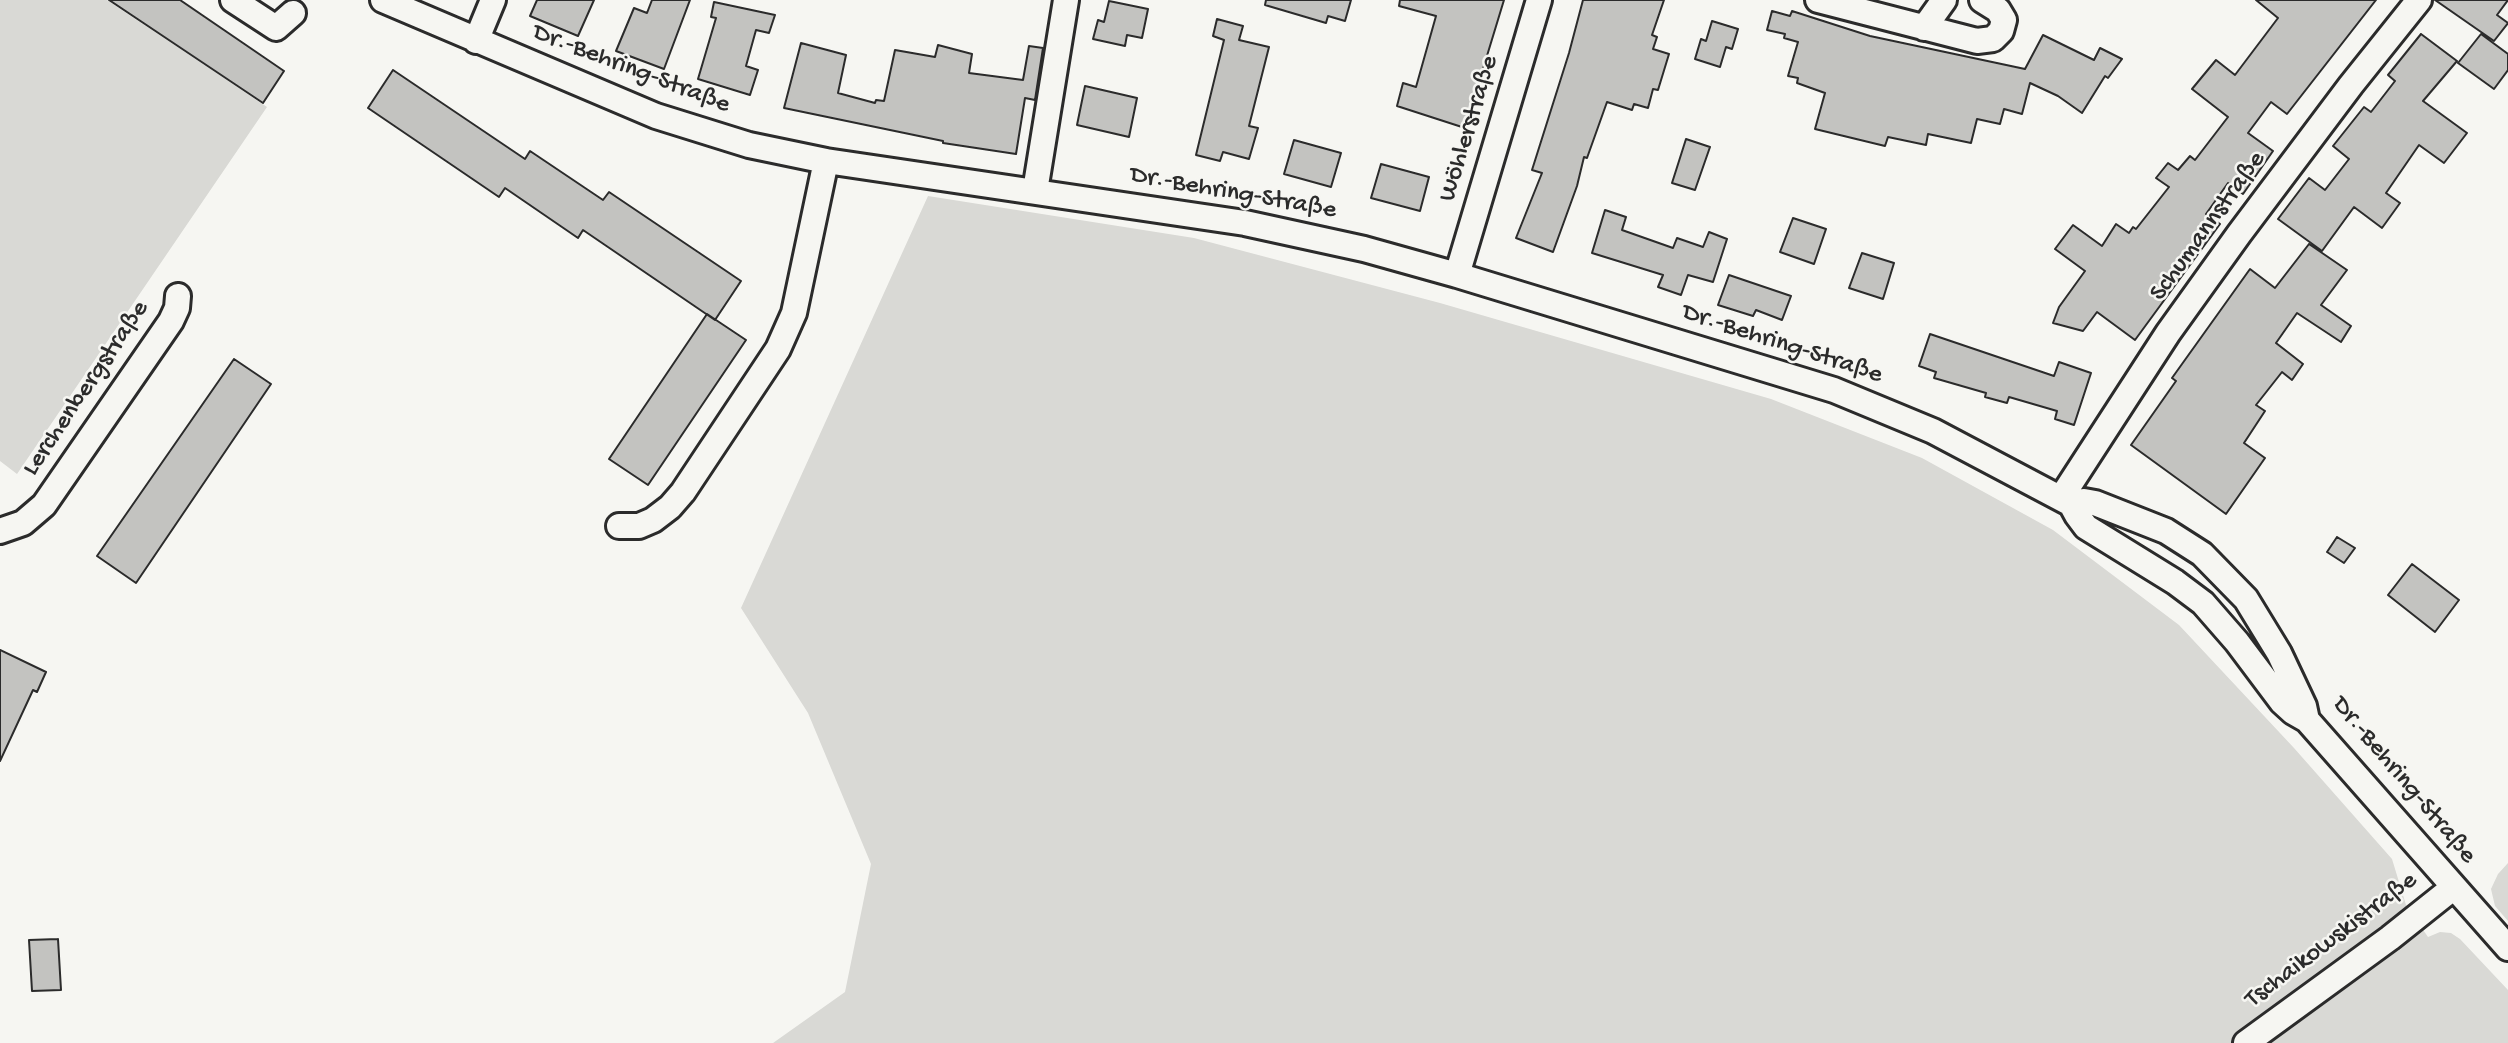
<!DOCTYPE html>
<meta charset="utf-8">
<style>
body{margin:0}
canvas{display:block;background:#f6f6f2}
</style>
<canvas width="2508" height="1043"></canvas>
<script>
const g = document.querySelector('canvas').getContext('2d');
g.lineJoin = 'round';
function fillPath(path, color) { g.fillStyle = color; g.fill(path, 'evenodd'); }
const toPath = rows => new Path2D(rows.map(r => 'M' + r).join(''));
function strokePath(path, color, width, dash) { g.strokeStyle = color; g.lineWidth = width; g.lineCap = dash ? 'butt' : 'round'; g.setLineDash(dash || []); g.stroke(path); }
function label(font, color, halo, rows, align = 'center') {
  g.font = font + ' "Gochi Hand",sans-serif'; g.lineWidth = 5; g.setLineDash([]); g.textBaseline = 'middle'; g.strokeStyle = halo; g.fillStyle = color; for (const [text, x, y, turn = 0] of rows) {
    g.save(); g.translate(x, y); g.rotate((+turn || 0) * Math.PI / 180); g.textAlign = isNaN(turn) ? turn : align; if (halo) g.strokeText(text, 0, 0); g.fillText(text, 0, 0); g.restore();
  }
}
fillPath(toPath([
 [0,0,107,0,267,107,17,474,0,461],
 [928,196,1194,238,1440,303,1771,399,1922,458,2053,530,2179,625,2294,748,2392,859,2406,905,2428,937,2440,932,2451,933,2460,939,2508,990,2508,1043,773,1043,845,992,871,864,808,713,741,608],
 [2508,863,2508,921,2495,906,2491,889,2498,874]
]), '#d9d9d5');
const building = toPath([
 [109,0,180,0,284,71,263,103,109,0],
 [537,0,594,0,578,36,530,16,537,0],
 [652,0,690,0,664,69,616,51,634,8,647,13,652,0],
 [1266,0,1351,0,1345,21,1328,16,1326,23,1265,5,1266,0],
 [1400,0,1504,0,1465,128,1397,106,1403,83,1416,87,1436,16,1399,6,1400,0],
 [1583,0,1664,0,1652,35,1657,37,1653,49,1669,54,1658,90,1653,89,1648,108,1634,104,1632,110,1607,102,1587,158,1584,157,1577,186,1553,252,1516,238,1542,173,1532,170,1569,53,1583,0],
 [2256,0,2376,0,2287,114,2271,102,2248,133,2273,151,2243,194,2228,183,2206,214,2220,224,2135,340,2097,312,2083,331,2053,323,2059,307,2085,271,2055,249,2073,225,2102,246,2116,224,2129,233,2133,227,2136,229,2169,187,2156,178,2168,163,2178,170,2190,156,2195,160,2228,117,2192,89,2216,60,2235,75,2278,18,2256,0],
 [2435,0,2508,0,2497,15,2508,23,2494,41,2435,0],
 [1109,1,1148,9,1142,38,1127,35,1125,46,1093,39,1098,20,1104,22,1109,1],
 [714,2,775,15,769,33,756,30,746,66,758,70,750,95,698,79,716,18,711,17,714,2],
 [1772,11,1790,16,1792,11,1870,36,2025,69,2043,35,2094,60,2100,48,2122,59,2108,78,2105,76,2082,113,2058,96,2030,83,2022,114,2004,109,2000,124,1977,119,1971,143,1928,134,1926,145,1888,137,1885,146,1815,129,1825,93,1797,83,1798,78,1788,76,1798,42,1784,38,1785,34,1767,30,1772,11],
 [1217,19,1243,26,1239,40,1269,47,1249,126,1258,128,1249,159,1223,152,1220,161,1196,155,1224,40,1213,36,1217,19],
 [1712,21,1738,29,1732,49,1726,47,1720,67,1695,59,1701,39,1706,41,1712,21],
 [2421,34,2457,61,2423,101,2467,133,2444,163,2419,145,2386,193,2400,203,2382,228,2354,207,2322,251,2278,219,2309,178,2325,190,2349,159,2333,146,2364,107,2371,112,2395,81,2388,75,2421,34],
 [2481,34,2508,54,2508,70,2494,89,2458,63,2481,34],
 [801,43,846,55,838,93,875,103,876,100,884,101,895,50,935,57,938,45,972,54,969,73,1023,80,1029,46,1043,48,1035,100,1025,98,1016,154,943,143,943,141,784,108,801,43],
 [393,70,525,159,530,151,603,200,609,192,741,281,715,320,583,230,578,238,505,188,499,197,368,108,393,70],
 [1085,86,1137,98,1129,137,1077,125,1085,86],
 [1686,139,1710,147,1695,190,1672,183,1686,139],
 [1294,140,1341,153,1331,187,1284,174,1294,140],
 [1381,164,1429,177,1420,211,1371,198,1381,164],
 [1605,210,1626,217,1622,230,1673,248,1677,238,1703,247,1709,232,1727,239,1713,282,1688,275,1681,295,1658,287,1663,275,1592,253,1605,210],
 [1793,218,1826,229,1814,264,1780,252,1793,218],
 [2309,244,2347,270,2321,305,2351,326,2341,342,2297,313,2276,343,2303,364,2292,380,2282,372,2256,405,2265,411,2244,443,2265,458,2226,514,2131,445,2176,381,2172,378,2250,269,2275,288,2309,244],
 [1862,253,1894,263,1883,299,1849,288,1862,253],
 [1729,275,1791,296,1782,320,1756,310,1753,316,1718,305,1729,275],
 [707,314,746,340,648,485,609,459,707,314],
 [1930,334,2054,376,2059,362,2091,373,2074,425,2055,419,2057,411,2009,397,2007,403,1985,397,1986,393,1934,378,1936,372,1919,366,1930,334],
 [234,359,271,384,136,583,97,556,234,359],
 [2337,537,2355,548,2344,563,2327,552,2337,537],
 [2412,564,2459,600,2435,632,2388,595,2412,564],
 [0,650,46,672,37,692,33,690,0,761,0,650],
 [58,939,61,990,32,991,29,940,58,939]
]);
fillPath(building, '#c3c3c0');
strokePath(building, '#2b2b2b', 2);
const minor = toPath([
 [233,0,276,28,293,13],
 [383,0,656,116,749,145,826,161,1245,223,1364,249,1457,275,1834,390,1933,431,2071,504,2084,501,2095,503,2166,531,2202,554,2246,599,2279,653,2304,706,2307,720,2508,948],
 [1818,0,1977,41,1993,39,2001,31,2004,20,1998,10,1982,0],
 [1924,28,1944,0],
 [476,41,493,0],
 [1035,191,1066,0],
 [1457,275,1539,0],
 [2061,498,2168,333,2239,234,2351,85,2419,0],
 [2071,504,2077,515,2086,527,2175,582,2203,603,2237,642,2282,702,2293,712,2307,720],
 [619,526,639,526,653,520,670,507,683,492,778,349,794,313,826,161],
 [0,531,23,523,44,505,171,321,177,308,178,296],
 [2246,1043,2390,938,2454,887]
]);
strokePath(minor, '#2b2b2b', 30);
strokePath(minor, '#f6f6f2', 24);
label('26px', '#2b2b2b', '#f6f6f2', [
 ["Dr.-Behring-Straße",631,70,21],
 ["Wöhlerstraße",1470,129,-73],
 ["Dr.-Behring-Straße",1233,194,10],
 ["Schumannstraße",2209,227,-54],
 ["Dr.-Behring-Straße",1782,345,18],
 ["Lerchenbergstraße",87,389,-56],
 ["Dr.-Behring-Straße",2403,781,50],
 ["Tschaikowskistraße",2332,941,-37]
]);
</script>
